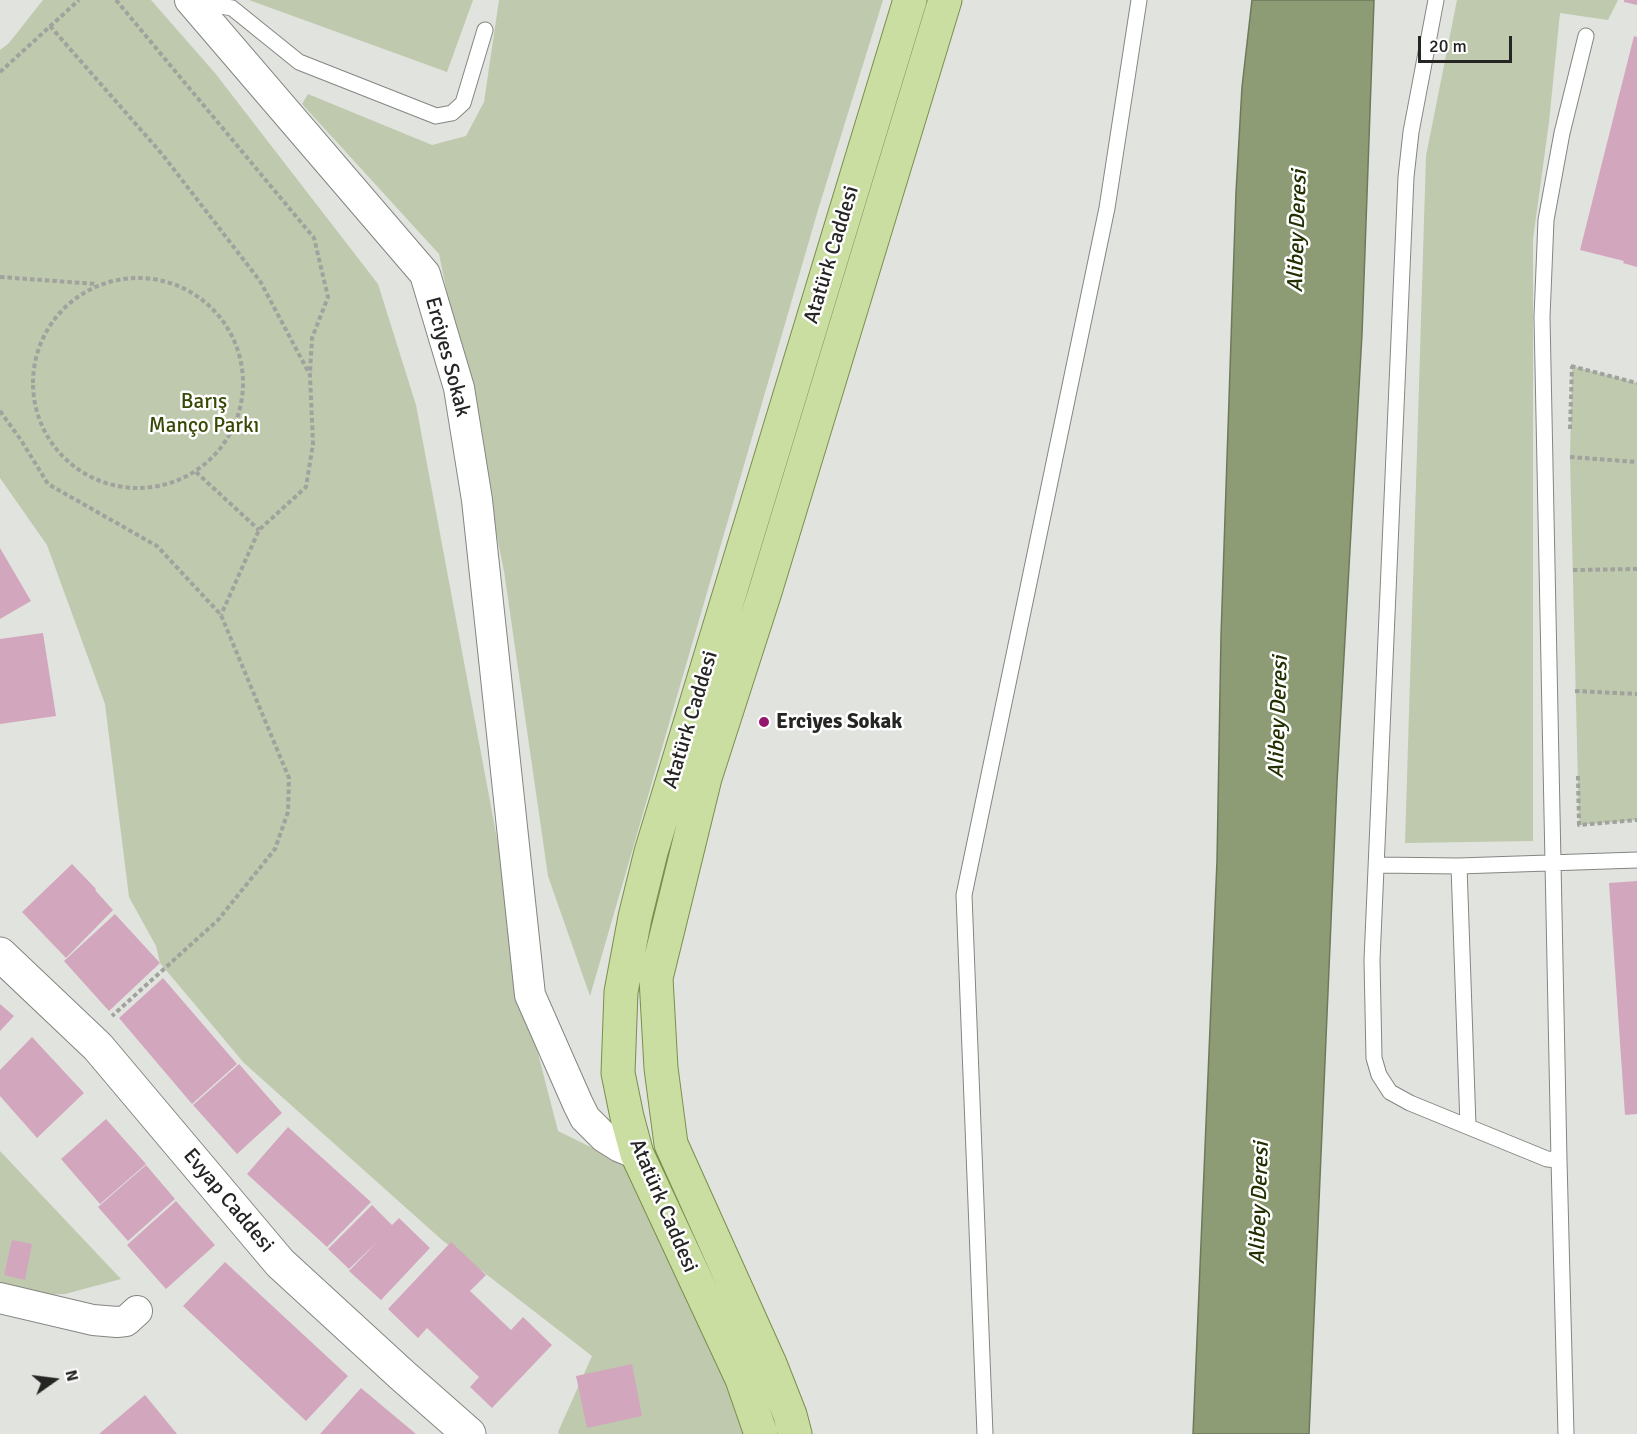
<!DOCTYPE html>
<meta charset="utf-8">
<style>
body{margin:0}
#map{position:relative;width:1637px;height:1434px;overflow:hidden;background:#e1e3de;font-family:Signika,sans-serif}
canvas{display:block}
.north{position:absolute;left:24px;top:1350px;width:60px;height:60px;-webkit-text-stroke:4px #fff;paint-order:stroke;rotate:76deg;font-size:16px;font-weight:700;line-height:24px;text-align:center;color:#252624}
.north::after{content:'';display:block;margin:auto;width:21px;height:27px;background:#252624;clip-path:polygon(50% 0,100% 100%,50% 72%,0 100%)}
.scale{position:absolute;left:1418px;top:36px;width:94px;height:27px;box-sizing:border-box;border:3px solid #252624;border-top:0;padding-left:8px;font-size:18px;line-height:21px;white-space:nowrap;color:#252624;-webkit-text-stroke:4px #fff;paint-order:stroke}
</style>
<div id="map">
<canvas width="1637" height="1434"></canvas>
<div class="north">N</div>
<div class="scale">20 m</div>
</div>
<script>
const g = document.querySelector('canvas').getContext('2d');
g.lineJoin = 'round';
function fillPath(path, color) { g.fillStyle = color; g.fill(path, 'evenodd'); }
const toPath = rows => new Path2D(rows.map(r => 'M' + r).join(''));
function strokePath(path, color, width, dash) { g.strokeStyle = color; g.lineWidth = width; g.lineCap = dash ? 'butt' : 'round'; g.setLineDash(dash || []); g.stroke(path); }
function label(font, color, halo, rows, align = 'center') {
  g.font = font + ' Signika,sans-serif'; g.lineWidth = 5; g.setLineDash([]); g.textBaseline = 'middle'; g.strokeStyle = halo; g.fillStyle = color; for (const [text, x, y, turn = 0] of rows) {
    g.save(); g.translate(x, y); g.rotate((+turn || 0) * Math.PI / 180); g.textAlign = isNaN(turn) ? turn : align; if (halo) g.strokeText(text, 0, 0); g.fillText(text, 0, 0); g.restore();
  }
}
fillPath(toPath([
 [43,0,151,0,215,73,378,284,416,405,535,1042,558,1131,625,1164,736,1387,749,1434,559,1434,558,1432,592,1356,442,1240,244,1063,160,963,156,946,129,897,105,704,47,545,0,478,0,50,9,43],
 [249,0,473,0,447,72],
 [499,0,883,0,818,210,590,996,548,876,504,571,439,254,302,104,308,94,432,145,466,136,484,102],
 [1457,0,1618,0,1608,20,1560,13,1549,122,1533,239,1533,841,1405,843,1426,156],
 [1572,366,1637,383,1637,820,1579,825,1570,457],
 [0,1151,121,1279,65,1294,44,1295,0,1287]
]), '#bfc9ad');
const water = toPath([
 [1252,0,1374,0,1362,334,1337,782,1309,1434,1193,1434,1217,861,1221,636,1236,192,1242,87,1252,0]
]);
fillPath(water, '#8d9c74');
strokePath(water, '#6e795c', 1.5);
fillPath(toPath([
 [1624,0,1637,0,1637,5,1624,2],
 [1634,36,1637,37,1637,267,1623,263,1624,261,1580,250],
 [0,548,31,601,0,619],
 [43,633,56,716,0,724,0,639],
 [72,864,96,889,95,890,113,910,66,958,22,912],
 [1637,881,1637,1114,1625,1115,1609,883],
 [115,914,160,963,109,1011,64,961],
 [163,978,237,1064,192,1104,119,1018],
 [0,1004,14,1016,0,1031],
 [32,1037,84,1093,37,1138,0,1096,0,1070],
 [239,1064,282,1113,237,1154,193,1105],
 [106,1119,146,1164,100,1204,61,1159],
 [288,1127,371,1202,327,1247,247,1174],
 [146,1165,175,1199,128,1241,98,1207],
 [176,1201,215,1245,166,1289,127,1245],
 [372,1205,392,1225,399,1218,430,1248,381,1300,349,1271,377,1242,349,1269,328,1249],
 [12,1240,32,1244,25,1280,4,1275],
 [451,1242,486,1275,470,1291,511,1330,523,1317,552,1345,492,1408,470,1387,479,1377,427,1328,418,1338,388,1309],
 [225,1262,348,1376,306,1421,183,1306],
 [632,1364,642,1416,587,1428,576,1376],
 [361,1388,416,1434,320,1434],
 [145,1395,177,1434,99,1434]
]), '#d2a7be');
const lane = toPath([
 [1436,0,1411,132,1406,177,1372,960,1374,1058,1379,1075,1390,1092,1410,1103,1547,1159,1559,1160],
 [193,1,232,8,299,62,436,116,452,113,463,103,485,30],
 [1377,865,1459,866,1637,860],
 [1459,866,1468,1126],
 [985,1434,964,895,1107,208,1139,0],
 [1566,1434,1559,1160,1542,317,1546,220,1562,133,1586,36]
]);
const street = toPath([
 [190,0,425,274,459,388,477,500,530,995,578,1104,585,1118,604,1137,620,1147,637,1154],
 [0,1298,93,1320,117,1322,126,1321,137,1311]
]);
const secondary = toPath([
 [0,954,98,1047,280,1263,402,1375,469,1434]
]);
const primary = toPath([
 [761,1434,742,1379,637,1154,627,1117,618,1073,621,992,635,917,651,852,910,0],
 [795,1434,790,1415,770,1364,671,1144,661,1068,656,978,705,778,765,592,945,0]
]);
strokePath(lane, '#848682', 17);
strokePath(street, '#848682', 32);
strokePath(secondary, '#848682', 35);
strokePath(primary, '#7a8f4c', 35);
strokePath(toPath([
 [116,0,314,238,328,297,312,338,310,373],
 [50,26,162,154,260,281,310,375,313,444,306,487,259,530,221,615],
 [0,72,79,0],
 [0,277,97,284],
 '33 383a105 105 0 1 1 210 0a105 105 0 1 1-210 0Z',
 [1571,366,1637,383],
 [0,411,21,440,48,484,157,546,221,615,289,778,288,812,275,849,218,920,112,1016],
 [1570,429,1572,366],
 [1570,457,1637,462],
 [196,472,259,530],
 [1573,570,1637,569],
 [1575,691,1637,694],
 [1578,776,1579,825,1637,820]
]), '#a0a29e', 4, [4.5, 3]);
strokePath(lane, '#fff', 15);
strokePath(street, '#fff', 30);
strokePath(secondary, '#fff', 33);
strokePath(primary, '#cbdea1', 33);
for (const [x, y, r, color] of [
 [764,722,6,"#95146c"]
]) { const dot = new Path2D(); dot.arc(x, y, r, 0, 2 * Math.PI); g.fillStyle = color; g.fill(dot); strokePath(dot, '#fff', 2); }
label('21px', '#252624', '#fff', [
 ["Atatürk Caddesi",832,255,-73],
 ["Erciyes Sokak",447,357,75],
 ["Atatürk Caddesi",691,720,-73],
 ["Evyap Caddesi",228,1201,50],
 ["Atatürk Caddesi",663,1206,67]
]);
label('21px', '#374805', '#fff', [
 ["Barış",204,402],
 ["Manço Parkı",204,426]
]);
label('bold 21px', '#252624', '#fff', [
 ["Erciyes Sokak",776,722]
], 'left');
label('italic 22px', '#222f00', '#fff', [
 ["Alibey Deresi",1298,231,-88],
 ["Alibey Deresi",1279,717,-88],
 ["Alibey Deresi",1260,1203,-88]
]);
</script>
